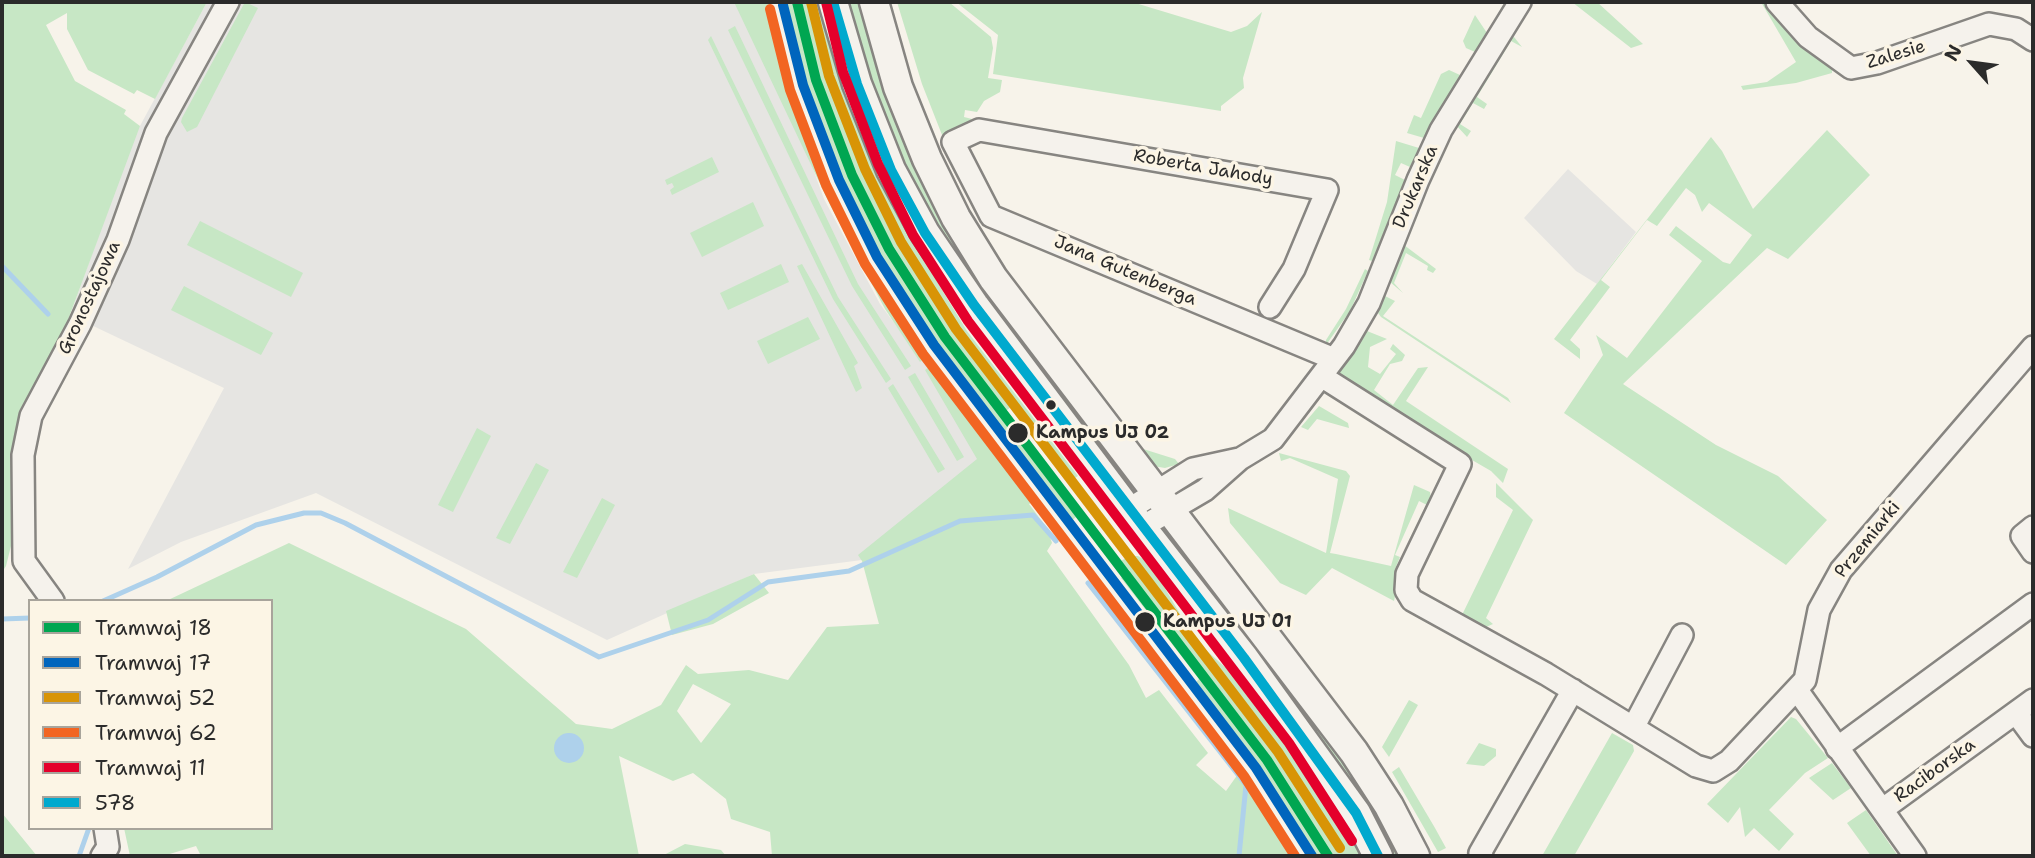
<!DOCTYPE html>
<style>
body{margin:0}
#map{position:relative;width:2035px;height:858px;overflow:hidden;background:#f7f3ea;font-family:"Shantell Sans",sans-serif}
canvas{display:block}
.frame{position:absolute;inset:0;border:4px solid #2b2b2b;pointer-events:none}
.legend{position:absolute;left:28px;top:599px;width:245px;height:231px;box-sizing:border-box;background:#fcf5e5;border:2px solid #a8a49b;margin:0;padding:9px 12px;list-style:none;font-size:21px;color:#2b2b2b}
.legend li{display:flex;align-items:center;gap:14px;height:35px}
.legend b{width:35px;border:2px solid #a8a49b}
.north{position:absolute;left:1937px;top:28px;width:70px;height:70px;-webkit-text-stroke:5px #fcf5e5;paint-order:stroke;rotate:298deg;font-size:19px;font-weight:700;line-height:28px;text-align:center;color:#2b2b2b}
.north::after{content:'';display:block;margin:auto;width:24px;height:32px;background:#2b2b2b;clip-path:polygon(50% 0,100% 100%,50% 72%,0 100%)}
</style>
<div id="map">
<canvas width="2035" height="858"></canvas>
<div class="frame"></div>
<ul class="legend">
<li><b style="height:9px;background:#00a651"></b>Tramwaj 18</li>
<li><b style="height:9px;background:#0065bd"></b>Tramwaj 17</li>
<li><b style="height:9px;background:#d89406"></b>Tramwaj 52</li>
<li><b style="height:9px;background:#f26522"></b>Tramwaj 62</li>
<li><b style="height:9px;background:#e4002b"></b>Tramwaj 11</li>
<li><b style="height:9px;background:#00a9ce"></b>578</li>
</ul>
<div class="north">N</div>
</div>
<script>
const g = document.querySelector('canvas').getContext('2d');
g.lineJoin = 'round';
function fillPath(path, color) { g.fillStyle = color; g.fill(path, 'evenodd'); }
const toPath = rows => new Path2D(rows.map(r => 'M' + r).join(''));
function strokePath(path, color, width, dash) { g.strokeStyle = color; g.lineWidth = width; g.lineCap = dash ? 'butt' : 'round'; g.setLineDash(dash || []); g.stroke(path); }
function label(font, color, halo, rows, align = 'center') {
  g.font = font + ' "Shantell Sans",sans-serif'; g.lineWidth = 7; g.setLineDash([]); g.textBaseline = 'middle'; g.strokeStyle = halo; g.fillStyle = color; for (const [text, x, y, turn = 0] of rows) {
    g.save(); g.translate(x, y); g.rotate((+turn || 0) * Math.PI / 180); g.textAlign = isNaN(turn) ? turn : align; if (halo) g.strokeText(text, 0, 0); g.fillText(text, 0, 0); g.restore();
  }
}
fillPath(toPath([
 [207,2,761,2,765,37,824,199,880,304,1029,503,862,560,754,574,607,640,316,493,181,542,128,569,224,388,70,315,134,137],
 [1568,169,1636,232,1597,284,1576,271,1524,218]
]), '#e6e5e2');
fillPath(toPath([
 [2,2,207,2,155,99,137,90,134,94,88,70,67,29,67,13,46,25,75,81,126,110,124,114,140,126,65,328,24,413,17,522,6,566,2,572],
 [245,2,258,8,197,127,187,132,181,122,182,118],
 [734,2,769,2,790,86,821,172,870,272,926,357,920,362,885,309,830,205],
 [782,2,823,2,877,162,939,285,967,331,1078,476,1071,481,1014,405,1000,415,1076,517,1069,523,938,352,895,288,864,233,814,119],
 [842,2,865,2,1002,306,998,309,929,219,905,176],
 [897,2,949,2,991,37,993,48,988,78,1002,80,1000,92,984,101,977,112,965,110,964,117,972,119,944,140,922,84],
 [956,2,1132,2,1231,32,1247,26,1262,12,1243,78,1244,88,1221,106,1221,111,993,74,998,35],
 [1572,2,1597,2,1643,44,1631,48],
 [1761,2,1770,2,1832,66,1832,73,1796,83,1743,90,1741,86,1767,82,1796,62],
 [1475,15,1487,33,1475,52,1466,48,1463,41],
 [735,26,858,284,911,366,905,370,852,286,728,30],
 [711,36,838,297,891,379,886,383,833,299,708,40],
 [1514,37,1522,47,1511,41,1477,97,1487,104,1484,109,1473,103,1460,124,1471,131,1467,137,1456,125,1511,38],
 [1449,70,1460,75,1424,138,1407,133,1414,115,1421,118,1441,74],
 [1827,130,1870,175,1788,259,1767,248,1623,384,1716,445,1778,476,1827,520,1786,565,1564,413,1603,355,1596,335,1627,358,1702,261,1669,235,1676,226,1723,262,1730,264,1752,235,1709,203,1702,212,1695,195,1686,188,1657,226,1647,220,1601,280,1610,287,1570,340,1580,349,1580,359,1554,339,1711,137,1722,151,1753,209],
 [1396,141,1419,148,1410,167,1401,163,1395,175,1405,180,1372,261,1369,260,1387,202],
 [712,157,719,172,672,195,670,190,674,187,672,183,667,185,665,180],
 [753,202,764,226,702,257,690,233],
 [200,221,303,273,291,297,187,245],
 [1404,245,1436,269,1433,273,1427,270,1428,266,1406,253,1394,283,1403,293,1390,282],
 [781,264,789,282,728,310,720,293],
 [802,264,858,363,854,366,862,388,856,392,797,266],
 [1365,269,1368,271,1350,311,1326,345,1326,340,1346,309],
 [184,286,273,333,261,355,171,310],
 [1385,296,1395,301,1383,316,1508,398,1511,403,1381,317,1378,313],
 [808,317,820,339,768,364,757,341],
 [1367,331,1387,339,1370,347,1368,367,1380,374,1396,354,1390,349,1393,344,1405,355,1402,361,1390,364,1374,390,1393,405,1418,368,1428,367,1406,401,1508,469,1503,483,1491,471,1472,460,1466,461,1337,376],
 [932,365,1033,502,1029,504,1047,528,1052,543,1047,551,1129,665,1146,698,1159,690,1208,753,1196,765,1226,791,1238,774,1297,856,772,856,770,832,731,819,726,799,693,773,673,781,619,756,639,856,201,856,196,846,163,856,130,856,124,828,271,828,271,601,166,601,289,543,466,629,576,724,612,729,661,705,686,665,698,674,749,670,788,680,827,627,879,624,862,561,858,555,977,459,925,370],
 [693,684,731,704,701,743,677,711],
 [915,373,964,457,957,461,908,377],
 [893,384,945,469,938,473,888,388],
 [1319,406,1348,423,1349,428,1317,419,1308,430,1301,427],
 [477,428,491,436,453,512,438,505],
 [1140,448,1175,459,1179,464,1165,468,1153,466],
 [1279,453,1346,471,1350,476,1330,553,1336,554,1391,566,1414,485,1430,492,1431,500,1427,505,1419,501,1395,555,1400,557,1395,569,1400,571,1394,601,1332,568,1306,595,1280,583,1230,523,1228,508,1326,553,1338,479,1290,458,1281,461],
 [536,463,549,470,510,544,496,538],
 [1496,483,1533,520,1486,618,1493,624,1486,627,1462,615,1513,510,1496,497],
 [602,498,615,505,577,578,563,572],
 [1129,556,1138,556,1150,563,1196,641,1237,678,1241,675,1328,789,1368,856,1311,856,1240,747,1193,685,1199,679,1121,578,1130,571,1121,561],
 [754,574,769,593,713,624,672,635,666,611],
 [1264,664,1335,743,1405,856,1390,856],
 [1409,700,1418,705,1389,757,1382,747],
 [1791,717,1796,719,1828,758,1805,773,1769,810,1794,834,1779,851,1754,828,1745,837,1740,807,1728,823,1707,804],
 [1612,733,1633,745,1634,751,1574,856,1542,856],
 [1479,743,1496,749,1496,756,1484,766,1466,764],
 [1832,763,1851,788,1833,800,1809,778],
 [1399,767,1435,828,1446,848,1438,852,1392,772],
 [1866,810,1898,856,1871,856,1847,823],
 [2,813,37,856,2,856],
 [685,844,721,850,726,856,662,856]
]), '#c7e7c5');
fillPath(toPath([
 '554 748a15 15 0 1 1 30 0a15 15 0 1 1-30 0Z'
]), '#aed1eb');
strokePath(toPath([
 [2,266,48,314],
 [1088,583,1246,785,1239,856],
 [103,601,157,577,256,525,304,513,321,513,345,523,599,657,708,620,768,582,849,571,960,521,1033,515,1056,541],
 [2,619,30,618],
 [79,856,89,828]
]), '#aed1eb', 5);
const minor = toPath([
 [1777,2,1808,37,1851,68,1877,63,1989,24,2016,29,2033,40],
 [1270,307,1294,269,1327,190,979,130,953,142,991,216,1334,359],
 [1321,376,1460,464,1407,574,1406,590,1412,600,1546,674,1696,766,1713,771,1729,761,1805,680,1819,610,1841,570,2033,347],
 [1128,510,1193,469,1239,459],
 [1142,527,1205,490,1240,459,1273,439,1344,346,1369,303,1418,180,1441,130,1520,2],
 [2033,527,2022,536,2033,552],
 [53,601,24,561,23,455,31,416,80,324,118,240,156,133,228,2],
 [1797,690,1915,856],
 [2016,713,2033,736],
 [1634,726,1682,635],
 [1837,748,2033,604],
 [1883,809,2033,700],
 [102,856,108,847,105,828],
 [1482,856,1480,853,1573,690]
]);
const major = toPath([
 [833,2,857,84,891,170,925,233,974,305,1128,510,1244,658,1356,813,1378,856],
 [874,2,898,87,927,159,956,218,993,278,1354,752,1389,806,1415,856]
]);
strokePath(minor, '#878581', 26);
strokePath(major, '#878581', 33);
strokePath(minor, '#f5f2ec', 21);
strokePath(major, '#f5f2ec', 28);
strokePath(toPath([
 [833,2,857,84,891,170,925,233,974,305,1244,658,1356,813,1378,856]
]), '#00a9ce', 10);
strokePath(toPath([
 [797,2,816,80,852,175,889,249,945,337,1267,760,1328,856]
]), '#00a651', 10);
strokePath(toPath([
 [783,5,803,85,839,180,877,257,934,345,1256,768,1312,856]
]), '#0065bd', 10);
strokePath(toPath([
 [811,2,829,76,865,169,901,242,956,329,1278,752,1340,848]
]), '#d89406', 10);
strokePath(toPath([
 [770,9,790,90,826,185,865,264,923,354,1244,776,1295,856]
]), '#f26522', 10);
strokePath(toPath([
 [826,2,843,72,878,164,913,235,968,321,1289,743,1352,841]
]), '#e4002b', 10);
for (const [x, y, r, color] of [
 [1051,405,6,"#2b2b2b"],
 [1018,433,11,"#2b2b2b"],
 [1145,622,11,"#2b2b2b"]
]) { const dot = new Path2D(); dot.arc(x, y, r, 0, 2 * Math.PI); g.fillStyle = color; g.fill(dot); strokePath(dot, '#fcf5e5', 2.5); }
label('18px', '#2b2b2b', '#fcf5e5', [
 ["Zalesie",1896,55,-17],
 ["Roberta Jahody",1203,168,10],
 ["Drukarska",1416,187,-67],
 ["Jana Gutenberga",1125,271,23],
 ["Gronostajowa",90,298,-65],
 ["Przemiarki",1868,540,-51],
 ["Raciborska",1935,771,-36]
]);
label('bold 18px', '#2b2b2b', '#fcf5e5', [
 ["Kampus UJ 02",1036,433],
 ["Kampus UJ 01",1163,622]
], 'left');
</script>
